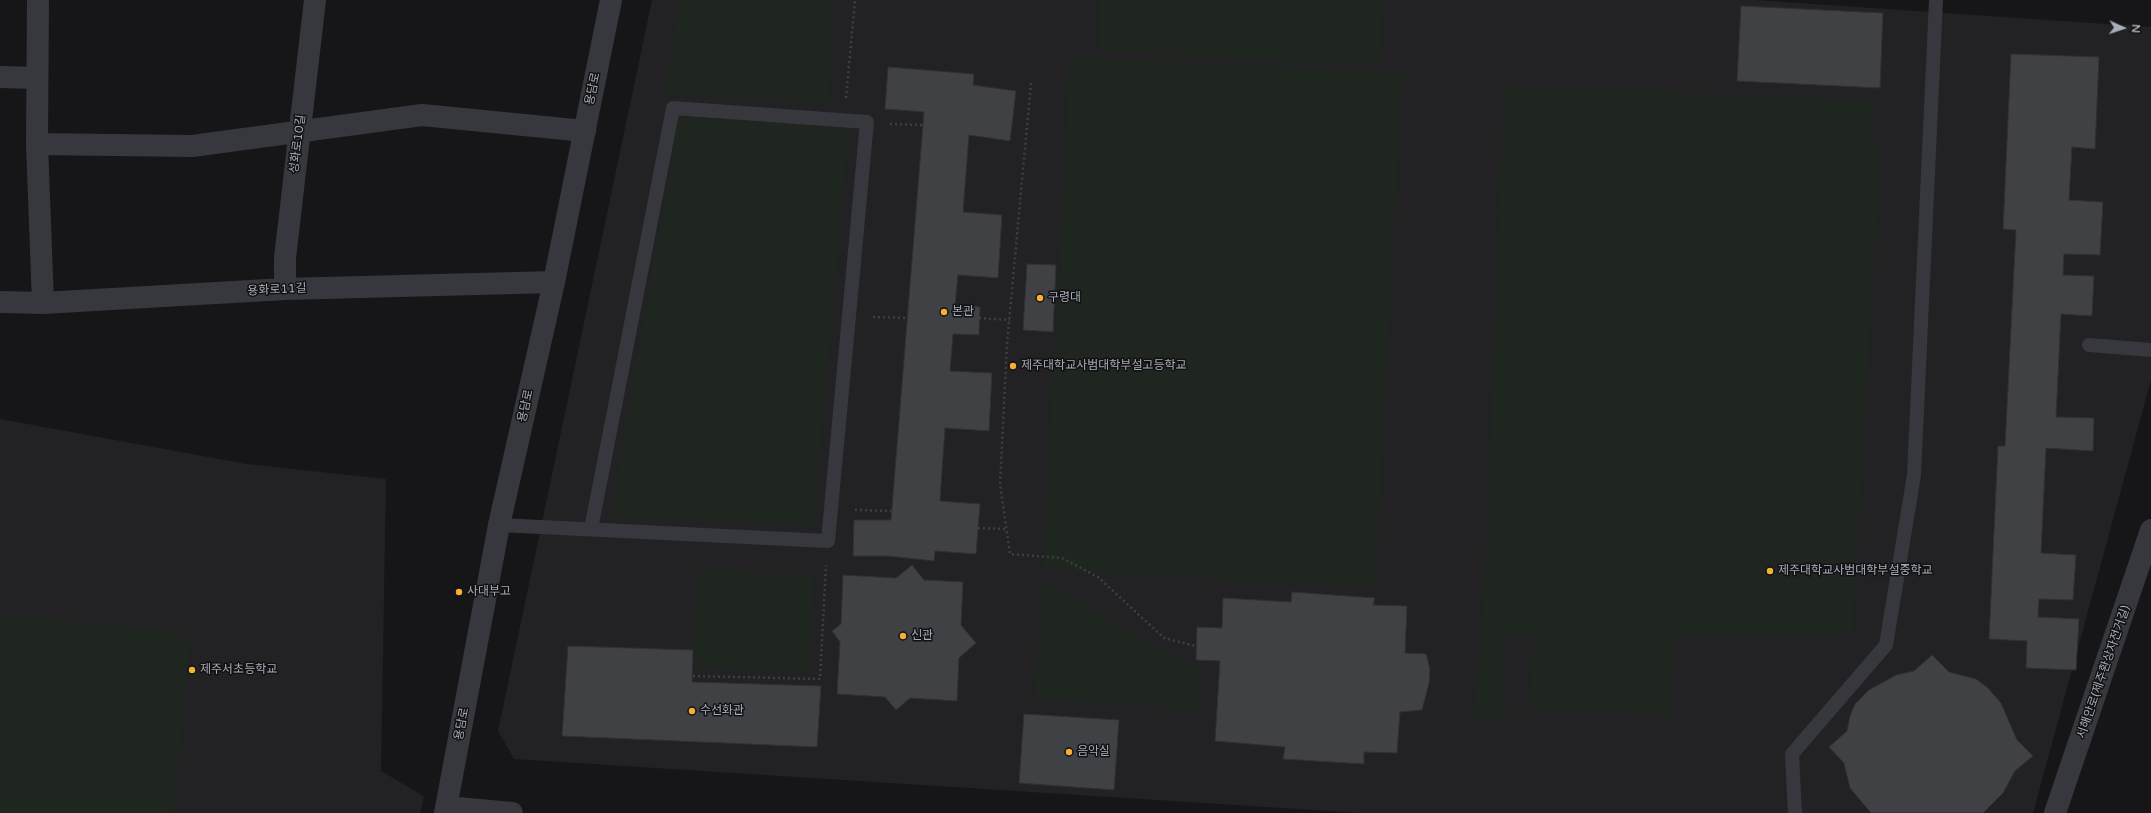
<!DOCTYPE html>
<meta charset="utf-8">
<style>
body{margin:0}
#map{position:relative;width:2151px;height:813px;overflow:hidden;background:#161618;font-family:"Varela Round",sans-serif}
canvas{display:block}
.north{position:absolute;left:2103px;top:8px;width:40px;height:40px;-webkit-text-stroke:3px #111113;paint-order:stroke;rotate:93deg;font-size:11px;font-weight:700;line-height:16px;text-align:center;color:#a8adb8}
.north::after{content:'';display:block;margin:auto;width:14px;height:18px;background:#a8adb8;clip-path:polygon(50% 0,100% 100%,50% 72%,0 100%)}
</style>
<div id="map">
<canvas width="2151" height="813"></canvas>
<div class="north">N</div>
</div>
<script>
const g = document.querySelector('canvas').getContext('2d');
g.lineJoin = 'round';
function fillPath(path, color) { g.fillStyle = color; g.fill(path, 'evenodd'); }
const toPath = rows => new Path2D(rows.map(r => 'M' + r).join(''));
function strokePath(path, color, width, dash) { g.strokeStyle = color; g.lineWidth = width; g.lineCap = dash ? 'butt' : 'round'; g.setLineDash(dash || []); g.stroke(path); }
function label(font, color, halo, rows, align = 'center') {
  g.font = font + ' "Varela Round","Noto Sans KR",sans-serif'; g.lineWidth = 3; g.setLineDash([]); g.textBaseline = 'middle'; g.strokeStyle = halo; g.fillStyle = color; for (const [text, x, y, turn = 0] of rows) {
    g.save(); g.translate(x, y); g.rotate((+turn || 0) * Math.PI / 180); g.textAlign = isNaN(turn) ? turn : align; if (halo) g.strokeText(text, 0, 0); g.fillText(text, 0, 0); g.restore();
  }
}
fillPath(toPath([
 [652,0,1755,0,2151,27,2151,380,2033,813,1360,813,514,759,498,731],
 [0,419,247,464,386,479,381,771,424,796,420,813,0,813]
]), '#222225');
fillPath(toPath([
 [680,0,786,0,834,3,829,101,665,95],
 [1100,0,1382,0,1379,66,1098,52],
 [1070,56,1402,73,1375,587,1043,570],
 [1504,86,1872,101,1871,142,1881,143,1852,635,1675,635,1671,715,1530,709,1534,635,1503,635,1506,721,1473,721,1484,601],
 [678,117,849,126,813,525,611,518],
 [696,571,813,575,810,671,693,668],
 [1042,583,1200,670,1198,709,1035,698],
 [0,616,178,631,190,645,173,813,0,813]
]), '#1e261f');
const building = toPath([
 [1741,6,1883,13,1880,88,1737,81,1741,6],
 [2011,54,2099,57,2095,149,2072,147,2069,200,2103,202,2100,255,2064,254,2063,275,2094,276,2092,316,2061,314,2056,417,2094,418,2093,451,2046,448,2041,553,2076,555,2073,600,2039,599,2038,617,2079,619,2076,670,2026,668,2027,641,1989,639,1998,446,2005,446,2016,230,2003,229,2011,54],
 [888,67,974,74,973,85,1016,91,1010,141,969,135,963,212,1002,215,998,278,958,275,955,305,980,307,979,335,953,334,950,371,992,373,989,431,945,428,940,501,980,504,976,554,935,551,934,561,888,556,853,556,854,520,891,520,924,112,885,109,888,67],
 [1027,264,1056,265,1053,332,1023,330,1027,264],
 [912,565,924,580,963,582,961,625,976,643,959,658,957,701,910,698,896,710,885,697,837,694,840,642,832,631,841,624,843,575,896,578,912,565],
 [1292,592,1375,598,1373,605,1407,606,1405,653,1426,654,1430,669,1429,683,1422,710,1400,712,1397,753,1364,752,1364,764,1283,759,1285,747,1215,741,1220,661,1196,660,1197,627,1222,628,1223,598,1291,602,1292,592],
 [568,646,693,650,692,682,821,686,817,747,562,736,568,646],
 [1932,655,1949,672,1976,679,1988,688,2001,703,2017,740,2033,756,2015,771,2003,793,1983,813,1871,813,1850,788,1844,763,1829,747,1847,731,1850,716,1855,704,1869,690,1896,675,1914,671,1932,655],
 [1024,714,1119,720,1114,790,1019,783,1024,714]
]);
fillPath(building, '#404145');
strokePath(building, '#303034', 1);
strokePath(toPath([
 [1031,83,1007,344,1000,484,1010,554,1062,558,1098,577,1164,638,1196,646],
 [846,98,855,0],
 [890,124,922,125],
 [873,317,907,318],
 [979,318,1010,320],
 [855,510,891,511],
 [978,528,1007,529],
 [693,676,820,679,826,565]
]), '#3d3f44', 2.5, [2, 3]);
strokePath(toPath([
 [2089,345,2151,350],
 [499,525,828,541,867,122,673,108,591,529],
 [1795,813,1792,754,1886,645,1914,475,1936,0]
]), '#37383d', 14);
strokePath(toPath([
 [38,0,37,144,43,303],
 [0,77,37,78],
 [37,144,192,146,422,115,585,131],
 [285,289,285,258,315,0],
 [0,302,43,303,285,289,554,282]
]), '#37383d', 22);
strokePath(toPath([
 [447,807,512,813],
 [445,813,499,525,554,282,611,0],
 [2055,813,2151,530]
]), '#37383d', 22);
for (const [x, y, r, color] of [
 [1040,298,4,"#f2b134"],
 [944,312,4,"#f2b134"],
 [1013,366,4,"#f2b134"],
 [1770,571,4,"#f2b134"],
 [459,592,4,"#f2b134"],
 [903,636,4,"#f2b134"],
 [192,670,4,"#f2b134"],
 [692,711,4,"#f2b134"],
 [1069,752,4,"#f2b134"]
]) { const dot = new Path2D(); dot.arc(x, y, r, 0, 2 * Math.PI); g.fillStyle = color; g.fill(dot); strokePath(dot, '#111113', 1.5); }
label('12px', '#a8adb8', '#111113', [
 ["용담로",593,89,-78],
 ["성화로10길",298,144,-83],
 ["용화로11길",277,290,-3],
 ["용담로",526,406,-77],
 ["서해안로(제주환상자전거길)",2104,672,-71],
 ["용담로",462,724,-79]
]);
label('12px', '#a8adb8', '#111113', [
 ["구령대",1048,298],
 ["본관",952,312],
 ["제주대학교사범대학부설고등학교",1021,366],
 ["제주대학교사범대학부설중학교",1778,571],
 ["사대부고",467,592],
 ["신관",911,636],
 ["제주서초등학교",200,670],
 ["수선화관",700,711],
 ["음악실",1077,752]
], 'left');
</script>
